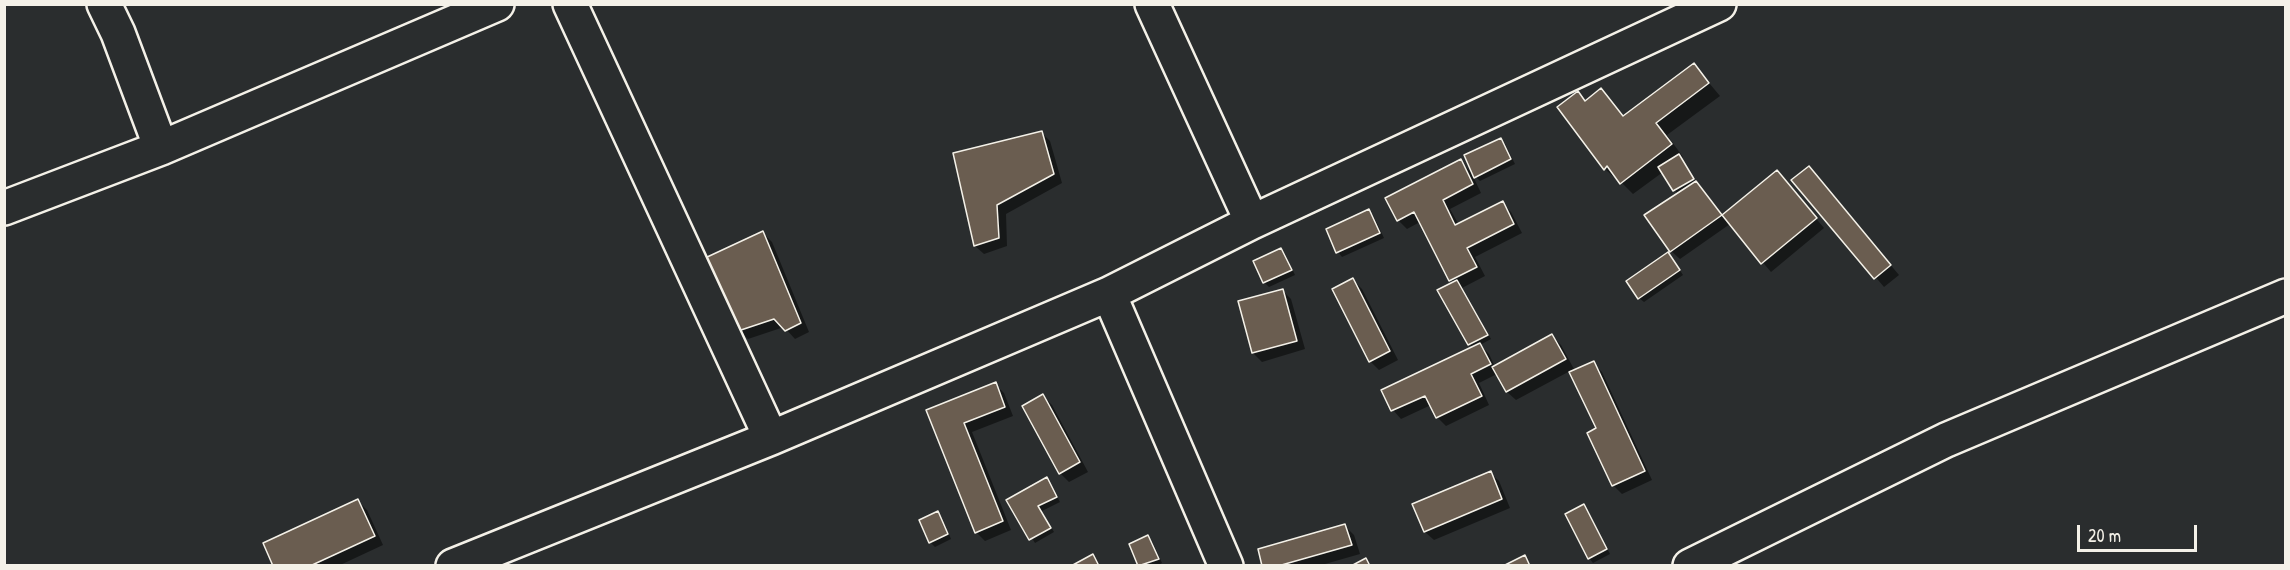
<!DOCTYPE html>
<style>
body{margin:0}
#map{position:relative;width:2290px;height:570px;overflow:hidden;background:#2a2d2e;font-family:"Patrick Hand",sans-serif}
canvas{display:block}
.frame{position:absolute;inset:0;border:6px solid #f4f1e8;pointer-events:none}
.scale{position:absolute;left:2077px;top:525px;width:120px;height:27px;box-sizing:border-box;border:3px solid #f4f1e8;border-top:0;padding-left:8px;font-size:18px;line-height:21px;white-space:nowrap;color:#f4f1e8;-webkit-text-stroke:4px #2a2d2e;paint-order:stroke}
</style>
<div id="map">
<canvas width="2290" height="570"></canvas>
<div class="frame"></div>
<div class="scale">20 m</div>
</div>
<script>
const g = document.querySelector('canvas').getContext('2d');
g.lineJoin = 'round';
function fillPath(path, color) { g.fillStyle = color; g.fill(path, 'evenodd'); }
const toPath = rows => new Path2D(rows.map(r => 'M' + r).join(''));
function strokePath(path, color, width, dash) { g.strokeStyle = color; g.lineWidth = width; g.lineCap = dash ? 'butt' : 'round'; g.setLineDash(dash || []); g.stroke(path); }
fillPath(toPath([
 [1694,65,1720,96,1667,135,1683,157,1681,158,1697,184,1723,216,1777,172,1824,228,1771,272,1730,224,1680,259,1671,251,1678,195,1663,172,1633,194,1618,179,1617,180,1605,169,1578,93,1586,102,1601,90,1625,117],
 [1041,132,1050,141,1062,183,1006,214,1007,246,984,254,975,246,955,154],
 [1501,140,1505,144,1515,164,1480,181,1471,172,1481,193,1450,209,1459,225,1502,203,1511,212,1522,233,1475,257,1485,276,1462,288,1491,339,1480,345,1489,354,1495,367,1552,336,1561,345,1575,371,1593,363,1602,372,1652,480,1622,494,1613,485,1589,434,1598,429,1570,371,1516,400,1507,392,1497,374,1479,383,1489,405,1446,426,1437,417,1431,405,1401,419,1393,410,1383,390,1473,348,1469,344,1453,283,1420,222,1407,229,1398,220,1460,161,1474,175],
 [1809,168,1899,275,1884,287,1793,180],
 [1369,211,1373,215,1384,238,1342,257,1338,252],
 [763,233,772,242,809,332,795,339,784,327,748,339,739,330],
 [1281,250,1285,254,1295,275,1269,287,1264,282],
 [1672,258,1683,275,1644,302,1639,298],
 [1353,280,1362,289,1398,360,1379,370,1370,361],
 [1282,290,1291,299,1305,349,1262,362,1253,353,1240,302],
 [995,384,1004,393,1013,416,972,432,1011,530,985,541,976,532,928,411],
 [1043,396,1052,405,1088,472,1069,482,1060,473],
 [1490,473,1499,481,1510,508,1434,540,1425,532],
 [1047,479,1060,502,1042,511,1054,532,1035,543,1008,500],
 [358,501,367,510,383,545,338,566,275,566],
 [1584,506,1588,511,1610,554,1593,563,1589,558],
 [937,513,942,518,951,539,935,547,930,542,921,521],
 [1345,526,1354,535,1360,554,1318,566,1264,566],
 [1148,537,1152,541,1162,563,1157,566,1140,566,1131,545]
]), '#0007');
const building = toPath([
 [1694,63,1709,83,1656,123,1672,144,1620,184,1607,166,1604,170,1557,107,1578,91,1585,101,1601,88,1623,116,1694,63],
 [1042,131,1054,174,997,205,999,238,974,246,953,153,1042,131],
 [1501,138,1511,159,1474,178,1464,155,1501,138],
 [1679,154,1694,179,1673,191,1658,167,1679,154],
 [1461,159,1473,184,1443,200,1455,225,1503,201,1514,224,1467,248,1477,267,1449,281,1414,212,1397,221,1385,198,1461,159],
 [1809,166,1891,265,1874,279,1791,180,1809,166],
 [1777,170,1817,218,1761,264,1722,215,1777,170],
 [1696,181,1722,215,1670,252,1644,215,1696,181],
 [1369,209,1380,233,1336,253,1326,229,1369,209],
 [763,231,801,323,785,331,774,319,738,331,705,258,763,231],
 [1281,248,1292,270,1263,283,1253,261,1281,248],
 [1668,252,1680,270,1638,299,1626,281,1668,252],
 [1353,278,1390,351,1369,362,1332,289,1353,278],
 [1457,280,1488,335,1468,345,1437,290,1457,280],
 [1283,289,1297,341,1252,353,1238,301,1283,289],
 [1552,334,1566,359,1506,392,1492,367,1552,334],
 [1480,343,1491,364,1471,374,1482,396,1436,418,1425,396,1391,411,1381,390,1480,343],
 [1594,361,1645,471,1612,486,1587,433,1596,428,1569,372,1594,361],
 [996,382,1005,407,964,423,1003,521,975,533,926,410,996,382],
 [1043,394,1080,462,1059,474,1022,406,1043,394],
 [1491,471,1502,499,1424,532,1412,504,1491,471],
 [1047,477,1057,497,1038,506,1051,528,1029,540,1006,500,1047,477],
 [358,499,375,536,310,566,273,566,263,543,358,499],
 [1584,504,1607,549,1588,559,1565,514,1584,504],
 [938,511,948,534,929,543,919,520,938,511],
 [1345,524,1352,545,1278,566,1262,566,1258,549,1345,524],
 [1148,535,1159,559,1138,566,1129,544,1148,535],
 [1093,554,1099,566,1071,566,1093,554],
 [1525,555,1530,566,1503,566,1525,555],
 [1366,558,1370,566,1351,566,1366,558]
]);
fillPath(building, '#6a5d50');
strokePath(building, '#f4f1e8', 1.5);
const street = toPath([
 [104,4,118,33,161,148],
 [570,4,771,438],
 [1152,4,1252,222],
 [4,208,161,148,497,4],
 [1109,294,1226,566],
 [453,566,771,438,1109,294,1252,222,1719,4],
 [1690,566,1946,440,2286,296]
]);
strokePath(street, '#f4f1e8', 38);
strokePath(street, '#2a2d2e', 33);
</script>
